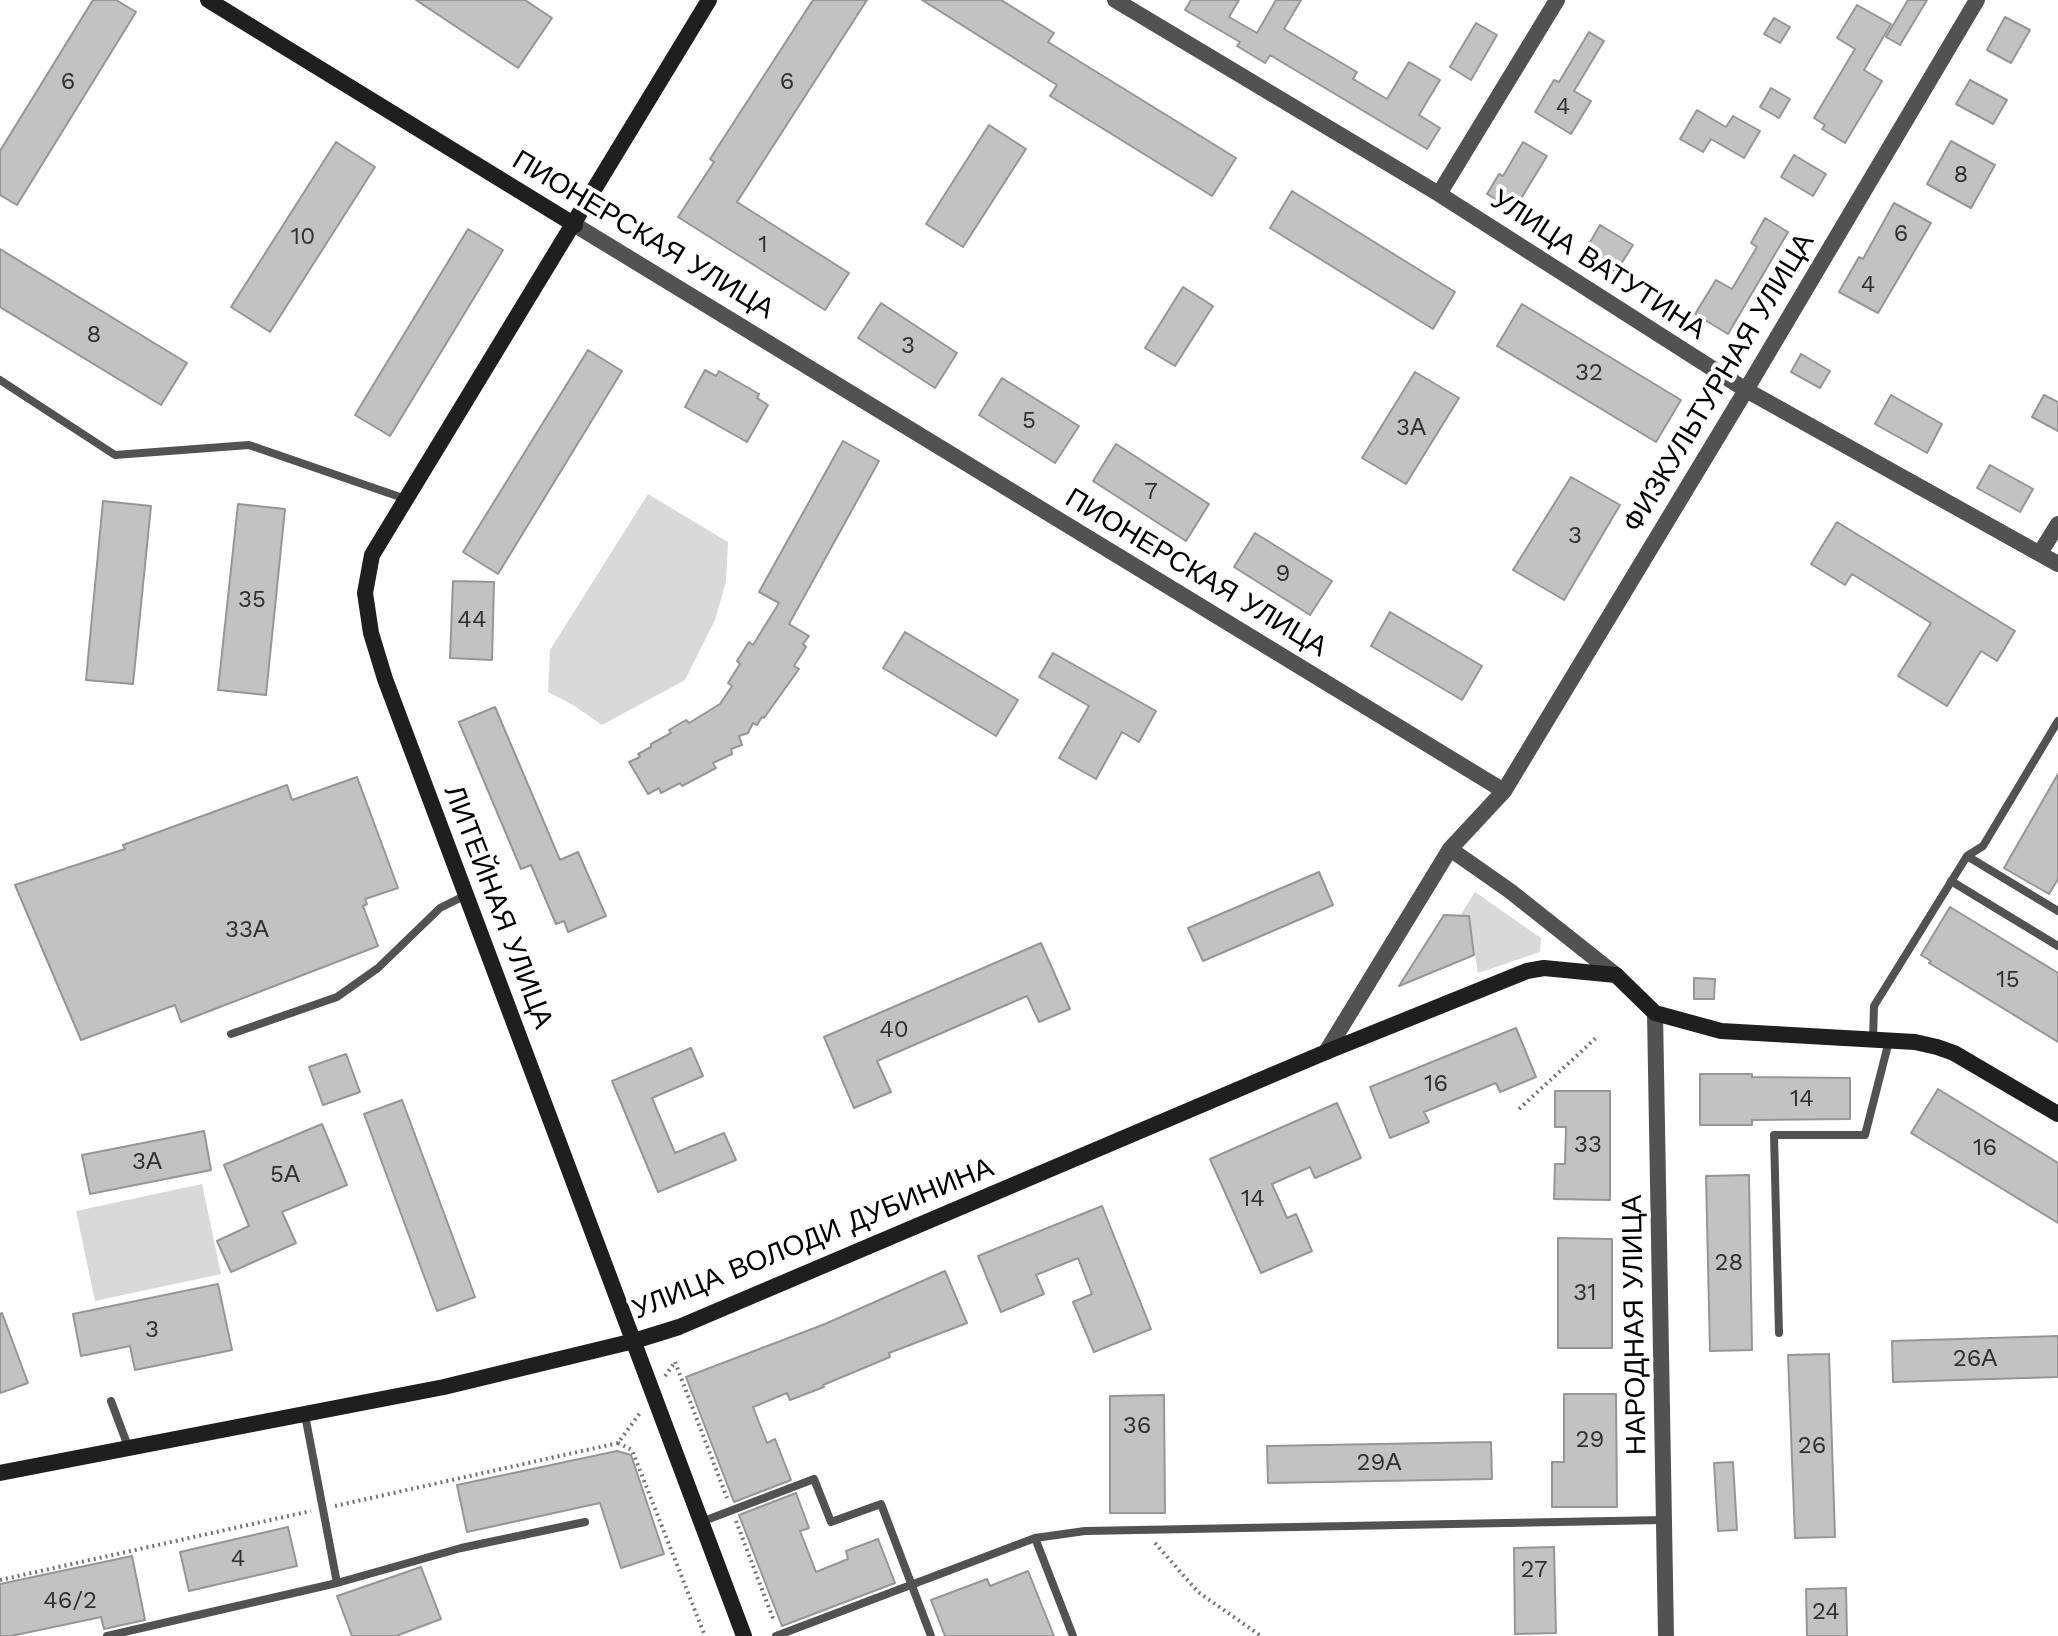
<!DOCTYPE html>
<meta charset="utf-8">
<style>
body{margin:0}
canvas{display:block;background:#fff}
</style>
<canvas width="2058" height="1636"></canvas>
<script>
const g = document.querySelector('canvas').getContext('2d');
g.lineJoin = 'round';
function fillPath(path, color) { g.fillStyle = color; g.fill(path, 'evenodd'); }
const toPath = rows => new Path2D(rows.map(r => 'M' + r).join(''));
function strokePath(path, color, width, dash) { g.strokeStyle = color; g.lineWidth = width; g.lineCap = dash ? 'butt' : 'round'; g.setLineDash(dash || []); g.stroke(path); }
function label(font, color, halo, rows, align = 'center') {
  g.font = font + ' "Work Sans",sans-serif'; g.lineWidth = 8; g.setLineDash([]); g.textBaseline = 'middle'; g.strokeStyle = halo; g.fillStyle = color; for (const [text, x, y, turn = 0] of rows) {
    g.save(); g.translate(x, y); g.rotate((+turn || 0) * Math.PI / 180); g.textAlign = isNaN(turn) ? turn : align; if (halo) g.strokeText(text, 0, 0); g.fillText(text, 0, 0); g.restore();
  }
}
fillPath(toPath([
 [648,494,728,542,726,582,715,620,685,680,602,725,573,705,548,692,550,650],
 [1475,892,1541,938,1540,952,1478,973,1469,917,1460,916],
 [202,1184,221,1274,95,1301,76,1211]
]), '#d9d9d9');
const building = toPath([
 [93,0,116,0,136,12,17,205,0,195,0,151,93,0],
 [416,0,525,0,552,18,518,68,416,0],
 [813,0,867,0,737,202,849,273,825,310,678,217,714,162,710,159,813,0],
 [922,0,1001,0,1054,33,1048,42,1236,158,1212,196,1050,96,1057,85,922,0],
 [1191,0,1239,0,1229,17,1257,33,1276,0,1301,0,1284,29,1357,72,1353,79,1387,99,1409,62,1440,80,1419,115,1440,128,1427,149,1270,55,1265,63,1237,46,1240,42,1185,10,1191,0],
 [1908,0,1927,0,1900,45,1886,37,1908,0],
 [1857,5,1891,24,1864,70,1882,81,1845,143,1822,129,1825,125,1814,118,1855,49,1837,38,1857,5],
 [2005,17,2030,30,2011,63,1987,50,2005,17],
 [1774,18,1790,27,1780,43,1764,34,1774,18],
 [1476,23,1497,35,1471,80,1450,67,1476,23],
 [1589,32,1604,41,1574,91,1591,101,1571,134,1535,112,1554,80,1559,82,1589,32],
 [1970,80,2007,100,1993,124,1956,104,1970,80],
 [1771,88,1790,99,1779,118,1760,107,1771,88],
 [1697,110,1726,127,1733,116,1760,131,1744,158,1711,139,1703,152,1680,139,1697,110],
 [989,125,1026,149,963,247,926,224,989,125],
 [1951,141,1995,165,1971,208,1927,184,1951,141],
 [336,142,375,167,270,332,231,307,336,142],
 [1523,142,1547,156,1514,210,1487,194,1499,174,1503,176,1523,142],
 [1794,155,1826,174,1813,196,1781,177,1794,155],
 [1292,191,1455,292,1433,329,1270,228,1292,191],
 [1894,203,1931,223,1878,313,1839,292,1859,257,1863,259,1894,203],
 [1765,218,1788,232,1728,334,1695,314,1716,280,1732,289,1757,247,1751,243,1765,218],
 [1600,225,1633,245,1616,272,1584,253,1600,225],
 [468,229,503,250,390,436,355,415,468,229],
 [0,249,187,363,161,405,0,307,0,249],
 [1183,287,1213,306,1175,366,1145,348,1183,287],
 [881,303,957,353,935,388,858,338,881,303],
 [1522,304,1681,400,1656,442,1497,346,1522,304],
 [588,350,622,371,498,574,463,552,588,350],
 [1801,354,1830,371,1820,388,1791,372,1801,354],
 [705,370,716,376,719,371,759,394,757,398,768,405,747,442,685,407,705,370],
 [1415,372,1459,398,1406,484,1362,458,1415,372],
 [1002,378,1079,426,1055,463,979,415,1002,378],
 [1891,395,1942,424,1927,453,1875,424,1891,395],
 [2044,395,2058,402,2058,431,2032,417,2044,395],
 [843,441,879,461,789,624,809,636,803,644,806,647,794,666,799,669,764,718,762,717,757,725,753,723,748,733,739,736,742,745,731,749,732,754,713,763,716,768,682,786,680,783,661,793,659,788,648,794,629,762,640,757,638,754,651,747,651,744,671,733,669,730,686,720,689,723,720,704,732,686,728,683,740,664,737,661,749,642,753,645,779,603,759,592,843,441],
 [1116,444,1209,504,1186,541,1093,481,1116,444],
 [1990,465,2033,489,2020,512,1977,488,1990,465],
 [1571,477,1620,505,1564,600,1513,570,1571,477],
 [103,501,151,506,133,684,86,680,103,501],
 [238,504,285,509,266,695,218,690,238,504],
 [1837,522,2015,631,1997,661,1981,651,1947,706,1898,676,1931,623,1852,574,1845,585,1811,564,1837,522],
 [1255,533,1332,581,1310,615,1234,567,1255,533],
 [453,581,494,582,492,660,450,658,453,581],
 [1390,612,1482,666,1462,700,1371,646,1390,612],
 [905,632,1018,700,996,736,883,668,905,632],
 [1053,653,1156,711,1139,742,1122,732,1096,779,1059,758,1089,706,1039,677,1053,653],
 [495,707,560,860,578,852,606,916,568,932,564,921,556,924,531,865,521,869,459,722,495,707],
 [2058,774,2058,879,2049,894,2004,868,2058,774],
 [357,777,398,888,365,899,367,904,363,906,378,946,181,1022,175,1005,81,1040,15,885,125,849,123,845,287,785,292,800,357,777],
 [1319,872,1333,905,1203,961,1188,928,1319,872],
 [1950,907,2058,973,2058,1042,1929,963,1931,961,1921,955,1950,907],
 [1444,915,1469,916,1474,955,1399,986,1444,915],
 [1041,943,1070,1009,1039,1022,1027,996,877,1061,891,1092,854,1108,824,1037,1041,943],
 [1694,978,1715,979,1714,999,1694,999,1694,978],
 [1516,1028,1536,1077,1500,1092,1496,1083,1424,1112,1429,1122,1390,1138,1370,1087,1516,1028],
 [691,1048,703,1076,652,1098,675,1153,724,1133,736,1160,658,1192,612,1081,691,1048],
 [346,1054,360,1092,323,1105,309,1067,346,1054],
 [1700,1074,1752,1074,1752,1077,1850,1078,1850,1119,1752,1120,1752,1125,1700,1125,1700,1074],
 [1938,1089,2058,1163,2058,1223,1911,1133,1938,1089],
 [1555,1091,1610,1091,1610,1200,1554,1199,1555,1164,1565,1164,1566,1127,1555,1127,1555,1091],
 [402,1100,475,1297,437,1311,364,1114,402,1100],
 [1337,1103,1361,1158,1315,1178,1310,1167,1272,1184,1287,1218,1296,1214,1312,1251,1261,1273,1210,1159,1337,1103],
 [322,1124,347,1185,282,1212,296,1243,231,1272,217,1241,249,1226,224,1165,322,1124],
 [204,1131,211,1170,90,1194,82,1155,204,1131],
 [1749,1175,1752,1350,1710,1351,1706,1176,1749,1175],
 [1102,1206,1151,1329,1094,1352,1073,1302,1092,1294,1078,1258,1036,1275,1044,1294,1001,1312,978,1256,1102,1206],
 [1558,1238,1612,1239,1612,1348,1558,1348,1558,1238],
 [945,1271,967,1323,889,1353,890,1357,823,1385,824,1387,790,1400,787,1393,753,1407,767,1443,775,1439,791,1480,734,1502,686,1377,825,1324,945,1271],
 [218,1284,232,1350,135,1370,130,1346,81,1356,73,1314,218,1284],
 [2,1313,28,1383,0,1393,0,1314,2,1313],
 [2058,1336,2058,1377,1893,1382,1892,1341,2058,1336],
 [1829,1354,1835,1537,1795,1538,1788,1355,1829,1354],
 [1564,1394,1616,1394,1617,1507,1552,1507,1552,1462,1564,1462,1564,1394],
 [1164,1395,1165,1513,1110,1513,1110,1396,1164,1395],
 [1491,1442,1492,1479,1268,1483,1267,1446,1491,1442],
 [617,1451,631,1455,664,1554,621,1568,600,1503,467,1532,457,1485,617,1451],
 [1733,1462,1737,1530,1718,1531,1714,1463,1733,1462],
 [796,1493,809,1528,800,1531,816,1572,848,1559,846,1551,878,1539,895,1583,782,1626,739,1515,796,1493],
 [288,1527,297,1566,189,1591,180,1552,288,1527],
 [1554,1547,1556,1633,1515,1634,1514,1548,1554,1547],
 [132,1556,145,1620,104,1629,101,1617,11,1636,0,1636,0,1584,132,1556],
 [421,1567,441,1619,396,1636,352,1636,337,1596,421,1567],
 [1028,1571,1054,1636,945,1636,931,1600,987,1579,990,1586,1028,1571],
 [1846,1588,1847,1636,1807,1636,1806,1589,1846,1588]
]);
fillPath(building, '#c2c2c2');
strokePath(building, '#969696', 2);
strokePath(toPath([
 [1519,1109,1597,1037],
 [675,1362,727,1498],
 [665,1376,675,1362],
 [618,1443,632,1450,705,1636],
 [335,1506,618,1443,640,1413],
 [736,1521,774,1621],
 [1155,1543,1198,1592,1261,1636],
 [0,1580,311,1511]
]), '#747474', 4, [2, 4]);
strokePath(toPath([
 [0,380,115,455,249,445,406,499],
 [2058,721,1983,846,1967,856,2058,911],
 [1951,881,2058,946],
 [231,1034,337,997,378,968,440,908,466,895],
 [1873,1039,1874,1006,1967,856],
 [1779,1333,1774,1135,1865,1135,1889,1041],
 [111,1401,129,1449],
 [305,1415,337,1583,461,1548,585,1522],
 [701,1522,814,1479,831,1522,881,1504,931,1636],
 [1035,1538,1073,1636],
 [107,1636,337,1583],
 [776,1636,1035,1538,1085,1531,1663,1520]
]), '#525252', 8);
strokePath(toPath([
 [1115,0,1439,194,1746,390,2058,564],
 [1439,194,1557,0],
 [575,225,1504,791,1450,849,1326,1052],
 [2040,553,2058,524],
 [1504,791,1746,390,1977,0],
 [1450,849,1510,891,1616,975],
 [1655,1013,1666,1636]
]), '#525252', 16);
strokePath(toPath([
 [208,0,575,225],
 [709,0,372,555,365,593,371,633,385,679,744,1636],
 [0,1473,444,1387,634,1341,679,1327,1326,1052,1527,971,1544,968,1616,975,1655,1013,1721,1031,1915,1042,1937,1047,1954,1053,2058,1114]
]), '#1f1f1f', 16);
label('24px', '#303030', null, [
 ["6",68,82],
 ["6",787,82],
 ["4",1563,107],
 ["8",1961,175],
 ["6",1901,234],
 ["10",303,237],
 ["1",763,245],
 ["4",1868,285],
 ["8",94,335],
 ["3",908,346],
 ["32",1589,373],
 ["5",1029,421],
 ["3А",1411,428],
 ["7",1151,492],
 ["3",1575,536],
 ["9",1283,574],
 ["35",252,600],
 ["44",472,620],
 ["33А",247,930],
 ["15",2008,980],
 ["40",894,1030],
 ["16",1436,1084],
 ["14",1802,1099],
 ["33",1588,1145],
 ["16",1985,1148],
 ["3А",147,1162],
 ["5А",285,1175],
 ["14",1253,1199],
 ["28",1729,1263],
 ["31",1585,1293],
 ["3",152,1330],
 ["26А",1975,1359],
 ["36",1137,1426],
 ["29",1590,1440],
 ["26",1812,1446],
 ["29А",1379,1463],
 ["4",238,1559],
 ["27",1534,1570],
 ["46/2",70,1601],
 ["24",1826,1612]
]);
label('28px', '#000', '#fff', [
 ["ПИОНЕРСКАЯ УЛИЦА",643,235,31],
 ["УЛИЦА ВАТУТИНА",1598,265,33],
 ["ФИЗКУЛЬТУРНАЯ УЛИЦА",1719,383,-59],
 ["ПИОНЕРСКАЯ УЛИЦА",1196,573,31],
 ["ЛИТЕЙНАЯ УЛИЦА",498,907,69],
 ["УЛИЦА ВОЛОДИ ДУБИНИНА",813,1239,-22],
 ["НАРОДНАЯ УЛИЦА",1635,1325,-91]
]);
</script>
